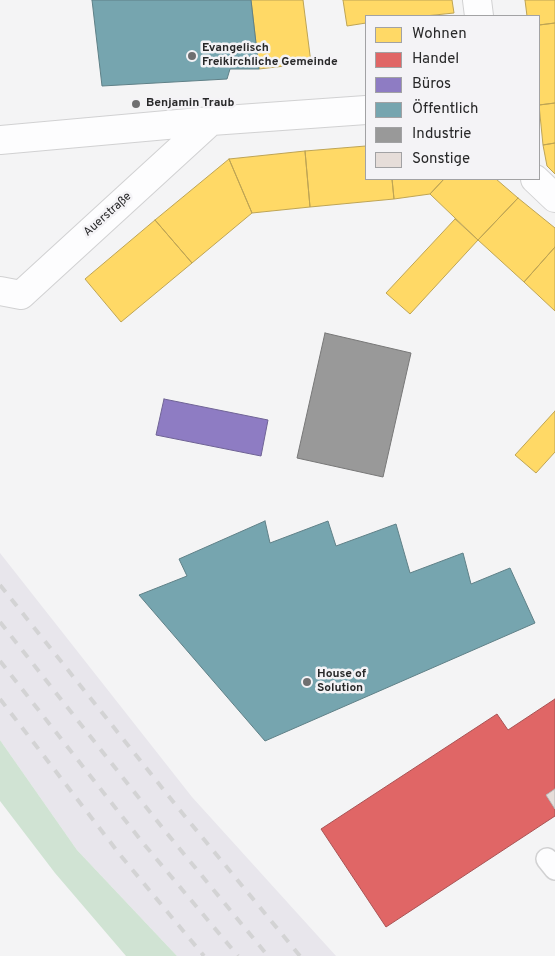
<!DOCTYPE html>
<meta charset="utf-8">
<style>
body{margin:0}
#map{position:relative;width:555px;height:956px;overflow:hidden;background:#f4f4f5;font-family:Overpass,sans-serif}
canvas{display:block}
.legend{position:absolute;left:365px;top:15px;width:175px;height:165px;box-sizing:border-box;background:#f4f3f6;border:1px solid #a2a2a4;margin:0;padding:6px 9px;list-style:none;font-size:15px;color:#282829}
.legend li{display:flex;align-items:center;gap:10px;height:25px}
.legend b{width:25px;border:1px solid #a2a2a4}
</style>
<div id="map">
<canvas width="555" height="956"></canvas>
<ul class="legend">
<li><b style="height:14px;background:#ffd966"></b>Wohnen</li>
<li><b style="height:14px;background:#e06666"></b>Handel</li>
<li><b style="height:14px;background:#8e7cc3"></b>Büros</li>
<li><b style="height:14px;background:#76a5af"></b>Öffentlich</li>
<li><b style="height:14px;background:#999"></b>Industrie</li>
<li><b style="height:14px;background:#e6ddd9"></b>Sonstige</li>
</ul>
</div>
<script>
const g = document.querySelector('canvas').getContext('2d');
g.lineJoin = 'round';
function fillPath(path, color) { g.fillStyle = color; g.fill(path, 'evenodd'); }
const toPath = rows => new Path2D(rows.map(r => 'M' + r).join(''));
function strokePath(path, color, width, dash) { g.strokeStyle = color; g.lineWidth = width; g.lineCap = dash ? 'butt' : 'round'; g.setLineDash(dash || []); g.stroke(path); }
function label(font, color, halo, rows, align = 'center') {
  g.font = font + ' Overpass,sans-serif'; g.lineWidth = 5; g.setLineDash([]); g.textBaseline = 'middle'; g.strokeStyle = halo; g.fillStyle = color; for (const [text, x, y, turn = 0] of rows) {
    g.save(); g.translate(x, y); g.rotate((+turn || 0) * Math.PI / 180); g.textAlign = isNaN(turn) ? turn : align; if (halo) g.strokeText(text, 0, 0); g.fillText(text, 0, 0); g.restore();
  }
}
fillPath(toPath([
 [0,553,192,797,336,956,177,956,77,850,0,740]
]), '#e8e6ec');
fillPath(toPath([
 [0,740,77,850,177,956,126,956,55,873,0,801]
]), '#d0e3d3');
const homes = toPath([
 [251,0,303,0,311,63,259,69,251,0],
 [343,0,452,0,454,13,425,16,366,16,366,23,347,26,343,0],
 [525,0,555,0,555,23,539,25,539,16,527,16,525,0],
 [555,23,555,103,539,105,539,25,555,23],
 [555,103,555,143,543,145,539,105,555,103],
 [555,143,555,174,547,166,543,145,555,143],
 [366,146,366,179,392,179,394,199,310,207,305,151,366,146],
 [305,151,310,207,252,213,229,159,305,151],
 [229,159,252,213,192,263,155,220,229,159],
 [392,179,444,179,430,194,394,199,392,179],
 [444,179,496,179,518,198,478,240,430,194,444,179],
 [518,198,555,228,555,247,524,282,478,240,518,198],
 [455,219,478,240,410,314,386,293,455,219],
 [155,220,192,263,121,322,85,279,155,220],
 [555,247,555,311,524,282,555,247],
 [555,411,555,452,536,473,515,455,555,411]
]);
fillPath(homes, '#ffd966');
strokePath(homes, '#bea454', 1);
const shops = toPath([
 [555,699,555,789,546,795,555,809,555,816,386,927,321,829,497,714,508,730,555,699]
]);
fillPath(shops, '#e06666');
strokePath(shops, '#a95354', 1);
const offices = toPath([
 [164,399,268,420,261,456,156,435,164,399]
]);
fillPath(offices, '#8e7cc3');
strokePath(offices, '#6f6395', 1);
const public = toPath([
 [92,0,251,0,259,69,230,69,227,79,102,86,92,0],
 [265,521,270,543,328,521,336,546,396,524,410,573,463,553,471,584,510,568,535,623,265,741,139,595,187,576,179,559,265,521]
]);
fillPath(public, '#76a5af');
strokePath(public, '#5f8087', 1);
const industry = toPath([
 [325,333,411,353,383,477,297,458,325,333]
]);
fillPath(industry, '#999');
strokePath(industry, '#777', 1);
const building = toPath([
 [555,789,555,809,546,795,555,789]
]);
fillPath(building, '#e6ddd9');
strokePath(building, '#bab9b9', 1);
const lane = toPath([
 [547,859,555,869]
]);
const street = toPath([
 [477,0,479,16],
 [0,140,211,121,366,110],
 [535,179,555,198],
 [0,291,21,295,211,121]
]);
strokePath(lane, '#d1d1d2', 24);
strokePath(street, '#d1d1d2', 30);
strokePath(lane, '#fdfdfe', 21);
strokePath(street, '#fdfdfe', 28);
strokePath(toPath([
 [0,585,183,814,300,956],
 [0,622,165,831,268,956],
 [0,661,143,843,238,956],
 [0,699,121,856,204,956]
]), '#d3d3d4', 4, [9, 9]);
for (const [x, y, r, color] of [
 [192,56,5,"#6f6f70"],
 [136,104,5,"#6f6f70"],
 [307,682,5,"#6f6f70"]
]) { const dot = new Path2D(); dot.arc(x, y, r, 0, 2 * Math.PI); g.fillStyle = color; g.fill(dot); strokePath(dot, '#f4f3f6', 2); }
label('bold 12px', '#282829', '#f4f3f6', [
 ["Evangelisch",202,49],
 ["Freikirchliche Gemeinde",202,63],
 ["Benjamin Traub",146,104],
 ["House of",317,675],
 ["Solution",317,689]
], 'left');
label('12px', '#282829', '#f4f3f6', [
 ["Auerstraße",108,215,-42]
]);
</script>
